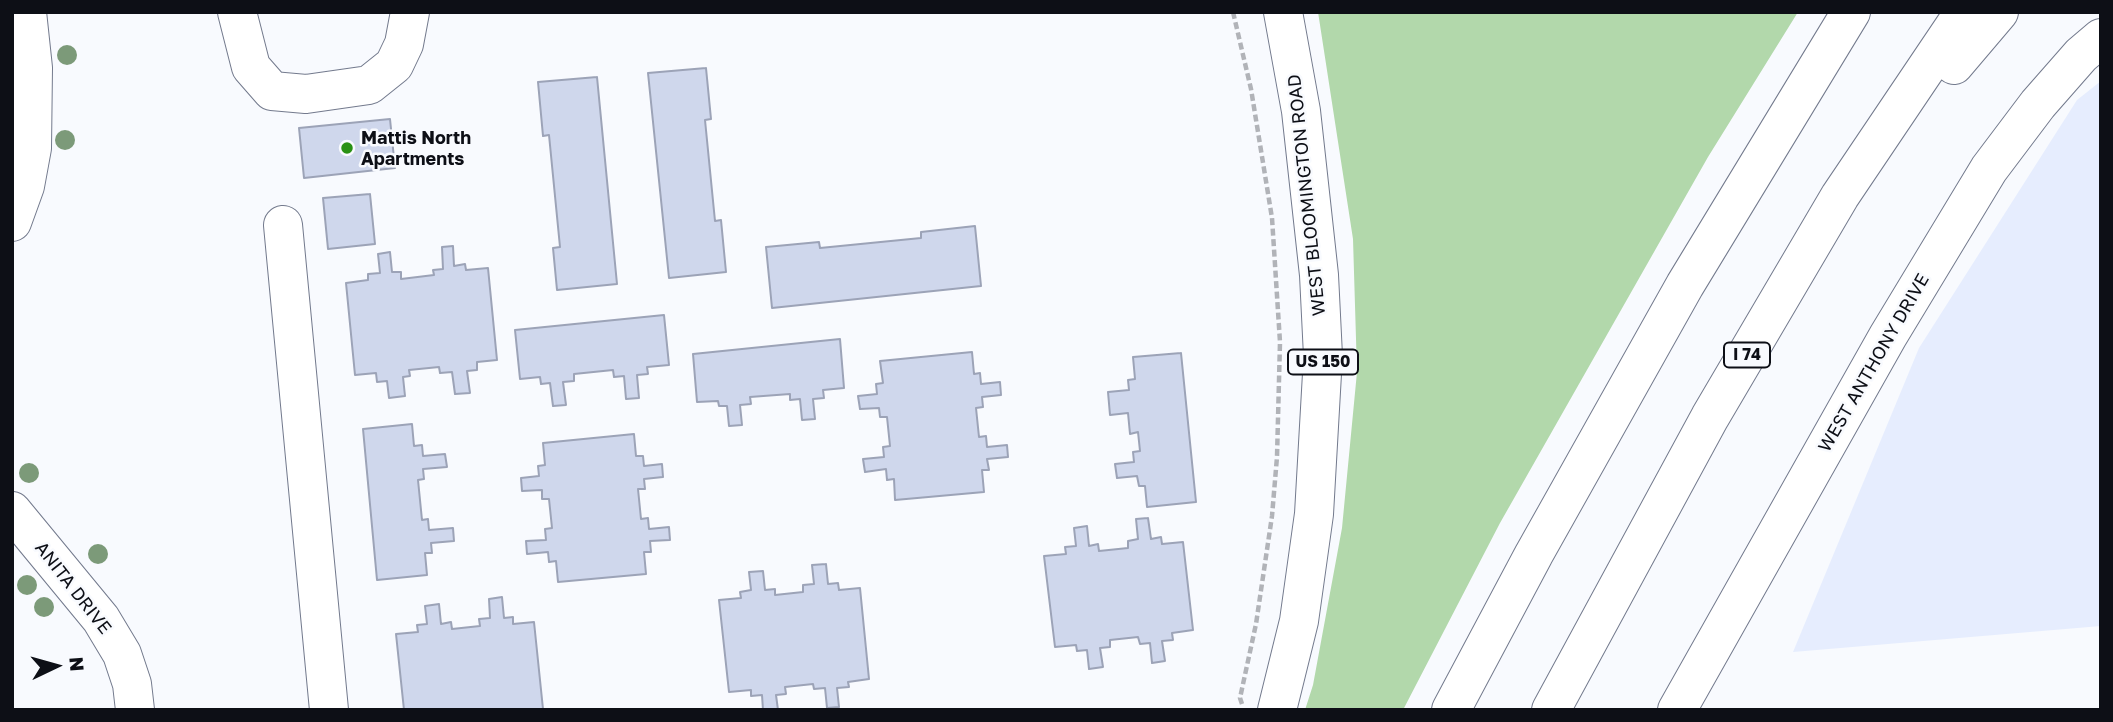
<!DOCTYPE html>
<style>
body{margin:0}
#map{position:relative;width:2113px;height:722px;overflow:hidden;background:#f8fafe;font-family:"Golos Text",sans-serif}
canvas{display:block}
.frame{position:absolute;inset:0;border:14px solid #0d0f16;pointer-events:none}
.north{position:absolute;left:21px;top:631px;width:70px;height:70px;-webkit-text-stroke:5px #f8fafe;paint-order:stroke;rotate:85deg;font-size:19px;font-weight:700;line-height:28px;text-align:center;color:#0d0f16}
.north::after{content:'';display:block;margin:auto;width:24px;height:32px;background:#0d0f16;clip-path:polygon(50% 0,100% 100%,50% 72%,0 100%)}
</style>
<div id="map">
<canvas width="2113" height="722"></canvas>
<div class="frame"></div>
<div class="north">N</div>
</div>
<script>
const g = document.querySelector('canvas').getContext('2d');
g.lineJoin = 'round';
function fillPath(path, color) { g.fillStyle = color; g.fill(path, 'evenodd'); }
const toPath = rows => new Path2D(rows.map(r => 'M' + r).join(''));
function strokePath(path, color, width, dash) { g.strokeStyle = color; g.lineWidth = width; g.lineCap = dash ? 'butt' : 'round'; g.setLineDash(dash || []); g.stroke(path); }
function label(font, color, halo, rows, align = 'center') {
  g.font = font + ' "Golos Text",sans-serif'; g.lineWidth = 5; g.setLineDash([]); g.textBaseline = 'middle'; g.strokeStyle = halo; g.fillStyle = color; for (const [text, x, y, turn = 0] of rows) {
    g.save(); g.translate(x, y); g.rotate((+turn || 0) * Math.PI / 180); g.textAlign = isNaN(turn) ? turn : align; if (halo) g.strokeText(text, 0, 0); g.fillText(text, 0, 0); g.restore();
  }
}
fillPath(toPath([
 [2101,81,2101,626,1793,652,1919,348,2077,100]
]), '#e6edfe');
fillPath(toPath([
 [1318,12,1798,12,1708,157,1500,523,1403,710,1305,710,1313,685,1342,528,1357,372,1353,239]
]), '#b2d8ab');
const building = toPath([
 [706,68,711,119,705,120,715,221,721,220,726,272,669,278,648,73,706,68],
 [597,77,617,284,557,290,553,248,560,247,549,135,543,136,538,82,597,77],
 [390,119,395,168,304,178,299,128,390,119],
 [370,194,375,244,328,249,323,198,370,194],
 [975,226,981,286,772,308,766,247,819,242,820,248,921,238,921,232,975,226],
 [453,246,454,266,465,264,466,270,488,268,497,360,477,362,477,370,467,371,470,393,455,394,452,372,440,373,439,367,409,370,410,376,403,377,405,396,389,398,387,381,377,382,376,373,355,375,346,283,368,280,368,274,380,273,378,254,390,252,392,272,401,272,401,279,434,275,433,270,443,269,442,247,453,246],
 [664,315,669,365,647,367,648,374,637,375,639,398,626,399,624,376,614,377,613,370,574,374,574,381,563,382,566,405,553,406,550,383,541,384,540,377,520,379,515,330,664,315],
 [840,339,844,388,823,390,824,398,813,399,815,419,802,420,800,399,790,400,790,394,750,397,751,404,740,405,742,425,729,426,727,406,719,406,718,401,697,402,693,354,840,339],
 [972,352,974,374,980,373,981,384,1000,382,1001,395,982,397,983,407,976,408,979,437,986,436,987,447,1007,445,1008,457,987,459,989,470,982,470,984,492,895,500,894,479,887,480,886,469,865,472,863,459,884,457,883,447,890,446,887,417,880,417,879,408,860,409,858,396,877,394,876,384,883,383,880,361,972,352],
 [1181,353,1196,502,1147,507,1145,486,1139,486,1137,476,1117,478,1115,464,1134,462,1133,452,1140,451,1138,432,1130,434,1128,413,1110,415,1108,392,1129,390,1128,380,1135,379,1133,357,1181,353],
 [412,424,414,446,422,445,423,456,445,454,447,467,423,469,424,479,418,480,422,520,428,519,429,530,453,528,454,541,431,543,432,553,425,553,427,575,377,580,363,429,412,424],
 [634,434,636,456,643,456,644,466,662,464,663,477,644,479,645,489,638,489,641,519,648,518,649,529,669,527,670,540,650,541,651,552,644,552,646,574,558,582,556,561,549,562,548,552,527,554,526,541,546,540,545,529,552,528,549,499,542,499,542,490,522,491,521,478,539,476,538,466,545,465,543,443,634,434],
 [1148,518,1151,539,1161,537,1162,544,1183,542,1193,630,1172,633,1173,640,1162,641,1165,661,1152,663,1150,643,1140,644,1138,637,1110,640,1110,647,1100,648,1103,667,1089,669,1087,650,1077,651,1076,645,1055,647,1044,556,1066,554,1065,547,1076,546,1074,528,1087,526,1089,546,1098,544,1099,551,1128,548,1128,541,1138,539,1136,519,1148,518],
 [826,564,828,584,838,583,839,590,860,588,869,679,848,682,849,687,837,688,839,707,827,708,825,688,814,689,813,684,785,687,786,694,776,695,778,710,763,710,762,695,751,696,751,690,729,692,719,600,741,598,740,592,751,590,749,572,763,571,765,590,775,589,775,595,803,592,803,585,814,584,812,565,826,564],
 [502,597,504,618,513,617,513,624,534,622,543,709,404,710,396,634,418,632,417,625,427,624,425,606,439,604,441,624,451,622,452,629,480,626,479,619,490,618,489,599,502,597]
]);
fillPath(building, '#cfd7ec');
strokePath(building, '#9ca3b7', 2);
const minor = toPath([
 [237,12,251,67,272,91,306,94,369,85,394,65,404,44,410,12],
 [12,222,25,186,32,148,33,68,27,12],
 [283,225,329,710],
 [12,511,101,619,122,654,132,684,135,710],
 [1677,710,1888,336,1989,169,2038,104,2081,55,2101,38]
]);
const major = toPath([
 [1277,710,1299,621,1314,514,1323,356,1319,275,1301,111,1283,12]
]);
const highway = toPath([
 [1954,65,1999,12],
 [1451,710,1534,554,1685,285,1851,12],
 [1551,710,1710,417,1840,196,1964,12]
]);
strokePath(minor, '#737a8d', 40);
strokePath(major, '#737a8d', 40);
strokePath(highway, '#737a8d', 40);
strokePath(toPath([
 [1233,12,1251,89,1272,218,1280,342,1277,457,1272,516,1256,624,1240,698,1242,704]
]), '#b1b3b8', 4.5, [7, 3.5]);
strokePath(minor, '#fff', 38);
strokePath(major, '#fff', 38);
strokePath(highway, '#fff', 38);
g.fillStyle = '#7c9a79';
for (const [x, y] of [
 [67,55],
 [65,140],
 [29,473],
 [98,554],
 [27,585],
 [44,607]
]) { g.beginPath(); g.arc(x, y, 10, 0, 2 * Math.PI); g.fill(); }
for (const [x, y, r, color] of [
 [347,148,7,"#299114"]
]) { const dot = new Path2D(); dot.arc(x, y, r, 0, 2 * Math.PI); g.fillStyle = color; g.fill(dot); strokePath(dot, '#f8fafe', 2.5); }
for (const [x, y, w] of [
 [1747,355,46],
 [1323,362,70]
]) { const box = new Path2D(); box.roundRect(x - w / 2, y - 12.5, w, 25, 5); g.fillStyle = '#f8fafe'; g.fill(box); strokePath(box, '#0d0f16', 2); }
label('bold 16px', '#0d0f16', null, [
 ["I 74",1747,355],
 ["US 150",1323,362]
]);
label('bold 18px', '#0d0f16', '#f8fafe', [
 ["Mattis North",361,138],
 ["Apartments",361,159]
], 'left');
label('18px', '#0d0f16', '#f8fafe', [
 ["WEST BLOOMINGTON ROAD",1307,195,-96],
 ["WEST ANTHONY DRIVE",1874,363,-60],
 ["ANITA DRIVE",73,588,52]
]);
</script>
